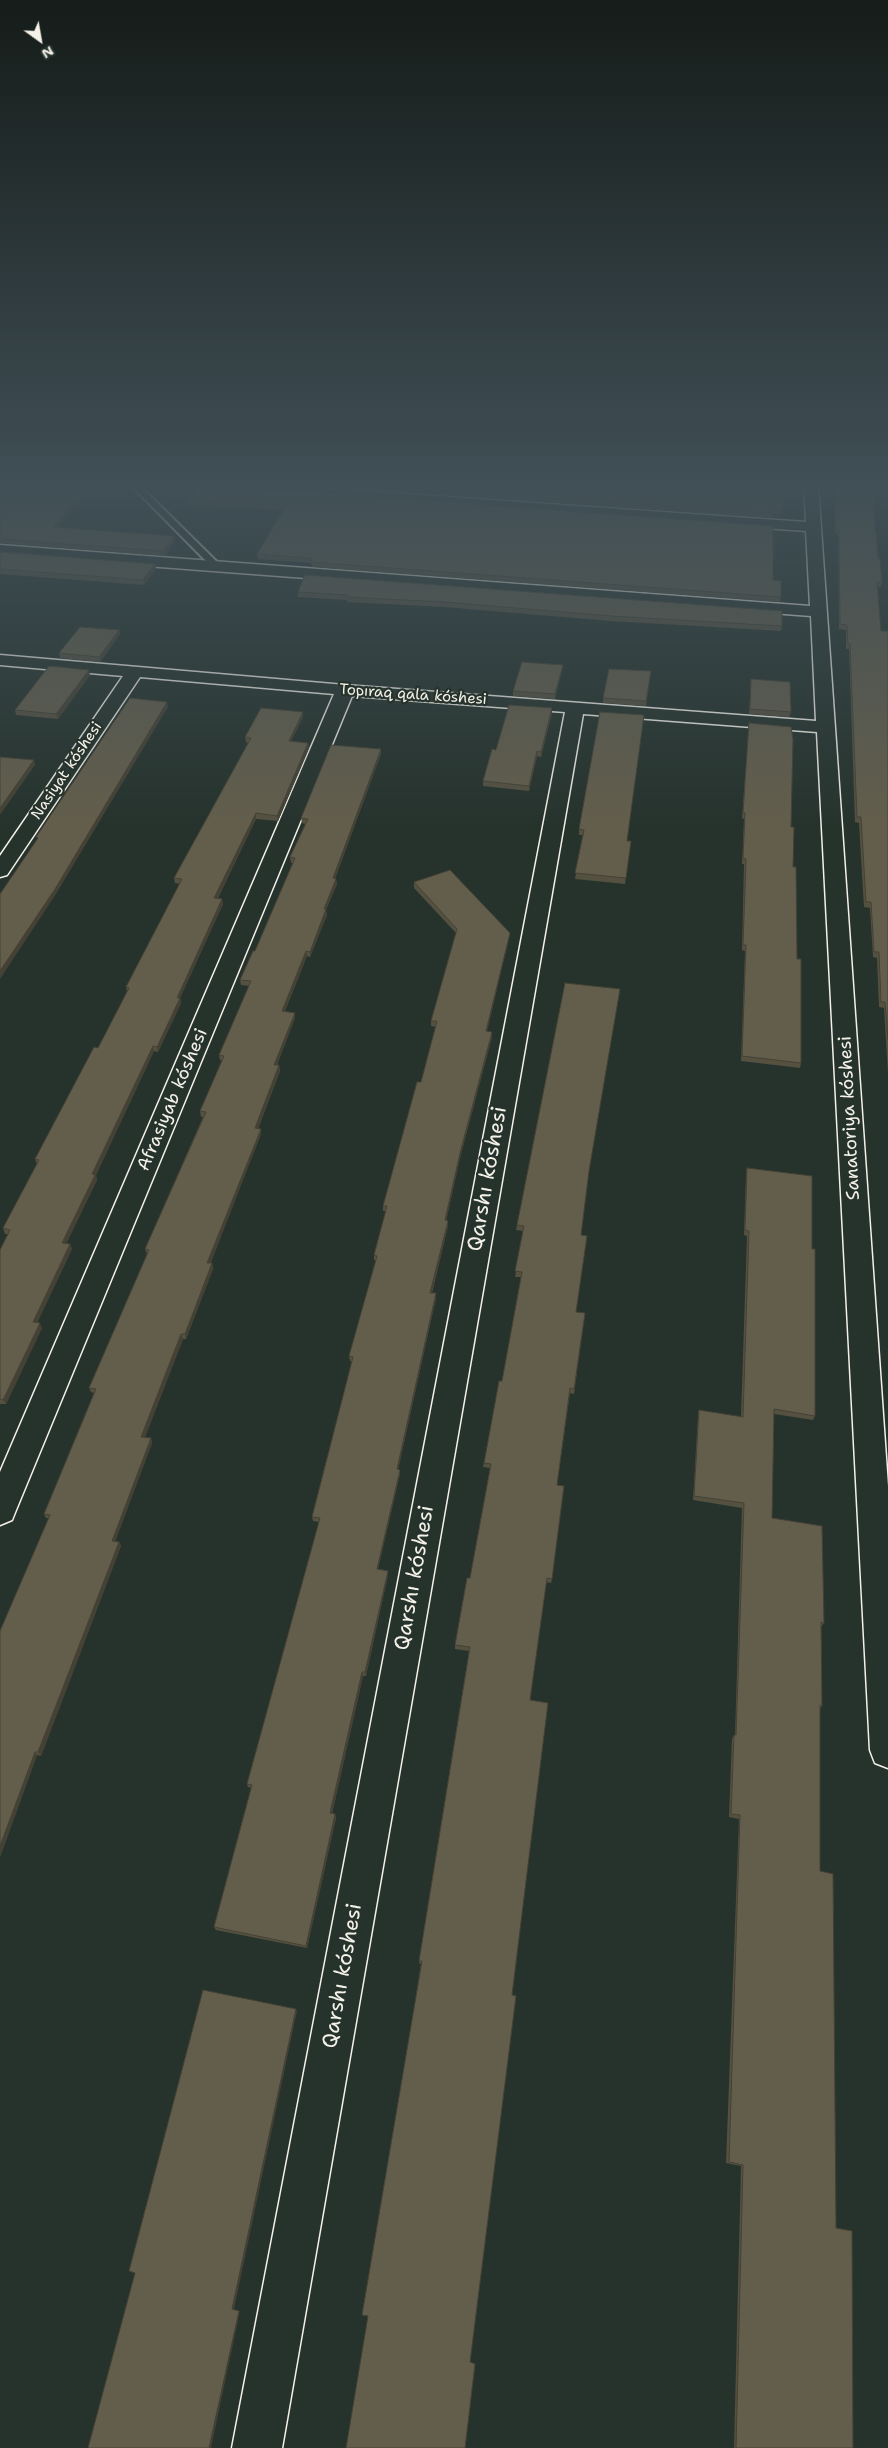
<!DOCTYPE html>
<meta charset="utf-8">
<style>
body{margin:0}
#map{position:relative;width:888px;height:2448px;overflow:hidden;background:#26332d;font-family:"Shantell Sans",sans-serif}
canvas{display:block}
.north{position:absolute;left:15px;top:15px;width:50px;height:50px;-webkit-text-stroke:4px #26332d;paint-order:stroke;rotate:148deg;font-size:14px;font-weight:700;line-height:20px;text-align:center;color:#f4f1e8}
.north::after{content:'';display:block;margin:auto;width:18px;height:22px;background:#f4f1e8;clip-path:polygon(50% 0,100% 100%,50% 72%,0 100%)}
</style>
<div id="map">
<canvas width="888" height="2448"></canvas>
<div class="north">N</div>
</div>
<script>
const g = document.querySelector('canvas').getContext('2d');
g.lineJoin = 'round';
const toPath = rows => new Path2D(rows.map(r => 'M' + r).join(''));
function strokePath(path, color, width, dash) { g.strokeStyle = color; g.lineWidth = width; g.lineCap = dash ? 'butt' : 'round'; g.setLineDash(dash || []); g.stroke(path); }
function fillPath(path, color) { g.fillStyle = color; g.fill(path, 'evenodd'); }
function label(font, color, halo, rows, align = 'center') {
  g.font = font + ' "Shantell Sans",sans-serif'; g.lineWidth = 4.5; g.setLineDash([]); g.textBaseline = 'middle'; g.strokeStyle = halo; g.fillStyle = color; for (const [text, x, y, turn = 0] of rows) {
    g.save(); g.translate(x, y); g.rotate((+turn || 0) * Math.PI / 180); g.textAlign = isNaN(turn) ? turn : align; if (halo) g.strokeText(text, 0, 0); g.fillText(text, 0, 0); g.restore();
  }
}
const lane = toPath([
 [131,485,139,485,219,564,219,568,213,568,131,485]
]);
const street = toPath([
 [215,485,278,485,806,522,804,485,818,485,888,1486,888,1768,875,1763,870,1750,817,732,583,714,282,2448,232,2448,565,712,352,696,16,1510,12,1520,0,1525,0,1472,334,694,140,677,7,875,0,877,0,856,123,676,0,665,0,655,345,685,816,721,811,616,0,555,0,545,810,606,806,531,222,489,215,485]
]);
strokePath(lane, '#f4f1e8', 4);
strokePath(street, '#f4f1e8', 3);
fillPath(lane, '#26332d');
fillPath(street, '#26332d');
fillPath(toPath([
 [0,485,93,485,57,527,175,541,165,556,0,543],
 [301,485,785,485,782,514,772,513,772,518],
 [834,485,873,485,875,532,882,582,881,587,877,587,881,631,888,631,888,1073,884,1008,879,1007,877,958,873,957,870,908,864,907,859,823,855,822,849,649,846,649,846,630,839,629,838,534,835,533],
 [221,486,773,580,781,597,780,602,312,567,311,563,310,563,258,559,257,554,283,510,189,505,189,501],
 [0,552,155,564,156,569,144,585,0,574],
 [298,592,782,626,781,631,611,621,444,607,347,602,347,600,298,597],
 [119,630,120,634,100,662,60,658,59,653],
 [563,665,562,670,555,699,513,696,513,691],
 [651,671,646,706,603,703,603,698],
 [90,675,58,719,16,715,15,710],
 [751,679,791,712,789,717,749,714],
 [552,708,552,713,541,757,537,756,529,791,483,786,483,781,496,750],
 [600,712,627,841,631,841,625,884,575,879,583,835,579,835,579,829],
 [303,717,291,741,308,743,309,748,278,821,256,819,218,898,222,899,223,904,180,998,181,1003,158,1052,154,1051,96,1175,97,1180,66,1244,70,1244,72,1249,37,1323,42,1328,6,1404,0,1404,0,1250,8,1234,5,1234,3,1228,37,1164,35,1159,98,1048,127,992,126,987,180,884,175,883,174,878,248,743,246,742,245,737],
 [749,723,791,827,801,1063,800,1068,741,1061,745,951,742,950,744,864,742,864,744,819,742,818],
 [381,749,381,754,335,879,336,879,337,884,326,910,327,915,310,957,307,956,285,1011,295,1018,277,1065,279,1065,280,1071,258,1129,261,1129,261,1134,210,1263,212,1263,213,1269,186,1339,183,1339,145,1437,151,1438,152,1443,115,1541,119,1542,121,1546,41,1756,37,1755,0,1857,0,1631,49,1518,46,1518,44,1514,94,1393,91,1392,89,1388,147,1254,145,1249,203,1117,201,1117,200,1111,222,1061,220,1060,219,1055,249,986,241,985,240,980,255,951,293,863,291,863,290,857,305,824,302,823,301,818],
 [414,882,509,938,487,1031,492,1037,460,1158,446,1221,448,1221,448,1226,432,1293,436,1298,398,1470,400,1470,400,1474,378,1569,388,1571,388,1575,366,1676,363,1676,332,1814,335,1814,336,1818,307,1948,216,1930,214,1927,251,1788,248,1787,247,1784,319,1522,313,1521,312,1517,352,1362,350,1361,349,1356,376,1261,374,1260,374,1255,386,1211,383,1211,383,1206,421,1082,436,1027,431,1026,431,1021,456,933,414,888],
 [747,1168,812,1249,815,1416,813,1420,774,1414,772,1518,824,1623,821,1627,822,1706,820,1709,820,1871,836,2228,853,2448,734,2448,741,2166,726,2163,739,1819,729,1817,732,1739,734,1735,735,1735,742,1508,693,1500,698,1415,699,1410,741,1417,747,1236,744,1235,746,1173],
 [588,1175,581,1235,576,1312,585,1313,574,1394,570,1393,557,1485,552,1579,551,1583,546,1582,530,1700,512,1995,470,2362,475,2364,465,2448,368,2316,421,1964,419,1963,419,1961,469,1651,455,1649,455,1645,470,1578,490,1468,483,1467,484,1463,502,1381,521,1277,515,1277,523,1231,516,1230,517,1225]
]), '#555141');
fillPath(toPath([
 [88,485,93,485,54,532,53,527],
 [174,536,175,541,165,556,164,551],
 [155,564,156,569,144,585,143,580],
 [119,630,120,634,100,662,99,657],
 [563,665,562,670,555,699,555,694],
 [89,670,90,675,58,719,56,714],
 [167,702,168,707,56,894,0,979,0,971],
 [552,708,552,713,541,757,541,752],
 [303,712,303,717,289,746,289,741],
 [308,743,309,748,278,821,277,816],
 [381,749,381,754,333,884,333,878],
 [537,751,537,756,529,791,529,786],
 [34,760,35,765,0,815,0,808],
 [256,813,256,819,215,903,214,898],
 [336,879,337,884,326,910,327,915,310,957,310,952,324,909],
 [222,899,223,904,178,1002,180,998,181,1003,158,1052,157,1047,177,998],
 [510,933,509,938,486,1036,486,1031],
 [306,951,307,956,283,1016,282,1011],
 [295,1013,295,1018,275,1070,274,1065],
 [492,1032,492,1037,460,1158,445,1226,445,1220,460,1153],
 [153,1046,154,1051,96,1175,97,1180,64,1248,62,1243,92,1174],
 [279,1065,280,1071,256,1133,255,1128],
 [261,1129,261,1134,209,1268,207,1263],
 [448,1221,448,1226,430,1298,430,1293],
 [70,1244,72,1249,35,1327,33,1322],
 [212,1263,213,1269,186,1339,185,1334],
 [436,1293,436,1298,397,1474,397,1469],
 [40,1323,42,1328,6,1404,3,1400],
 [181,1334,183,1339,143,1442,141,1437],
 [151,1438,152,1443,114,1545,112,1541],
 [400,1470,400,1474,377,1573,377,1569],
 [119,1542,121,1546,41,1756,38,1752],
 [388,1571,388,1575,366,1676,365,1672],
 [362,1672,363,1676,331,1817,330,1813],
 [35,1752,37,1755,0,1857,0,1846],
 [335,1814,336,1818,307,1948,306,1946],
 [296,2009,297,2011,234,2309,232,2309],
 [239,2311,240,2311,211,2448,209,2448]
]), '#454235');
const building = toPath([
 [0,485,88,485,53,527,174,536,164,551,0,539,0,485],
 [199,485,218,485,221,486,773,526,773,580,781,581,781,597,311,562,313,559,309,558,257,554,286,506,189,501,199,485],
 [365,485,785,485,783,509,772,508,772,513,365,485],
 [835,485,873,485,875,532,876,532,878,558,880,559,882,582,877,582,881,631,888,631,888,1040,885,1002,881,1002,879,952,874,952,871,902,866,902,861,817,857,817,850,644,848,644,847,625,840,624,839,529,836,529,835,485],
 [0,552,155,564,143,580,0,569,0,552],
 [305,575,782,611,782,626,612,616,444,602,347,597,348,595,298,592,305,575],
 [80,627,119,630,99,657,59,653,80,627],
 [522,662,563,665,555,694,513,691,522,662],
 [49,666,89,670,56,714,15,710,49,666],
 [609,669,651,671,646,701,603,698,609,669],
 [751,679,790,682,791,712,750,709,751,679],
 [130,698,167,702,55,889,0,971,0,894,38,838,36,837,130,698],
 [509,705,552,708,541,752,537,751,529,786,483,781,492,749,496,750,509,705],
 [261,708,303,712,289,741,308,743,277,816,256,813,214,898,222,899,177,998,180,998,157,1047,153,1046,92,1174,95,1175,62,1243,70,1244,33,1322,40,1323,3,1400,0,1399,0,1250,10,1230,3,1228,39,1160,35,1159,94,1047,98,1048,129,988,126,987,182,879,174,878,251,738,245,737,261,708],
 [600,712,644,715,627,841,631,841,626,878,575,873,584,830,579,829,600,712],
 [749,723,791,727,793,739,791,827,794,827,793,867,796,867,797,959,801,959,801,1063,742,1056,746,945,743,945,746,859,743,858,745,813,743,813,749,723],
 [331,745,381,749,333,878,336,879,324,909,326,909,310,952,306,951,282,1011,295,1013,274,1065,279,1065,255,1128,261,1129,207,1263,212,1263,185,1334,181,1334,141,1437,151,1438,112,1541,119,1542,38,1752,35,1752,0,1846,0,1631,50,1515,44,1514,96,1389,89,1388,149,1250,145,1249,206,1112,200,1111,224,1056,219,1055,251,981,240,980,253,951,255,951,295,858,290,857,308,819,301,818,331,745],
 [0,757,34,760,0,808,0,757],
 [450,870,510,933,486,1031,492,1032,460,1153,445,1220,448,1221,430,1293,436,1293,397,1469,400,1470,377,1569,388,1571,365,1672,362,1672,330,1813,335,1814,306,1946,214,1927,252,1785,247,1784,320,1518,312,1517,353,1357,349,1356,377,1256,374,1255,387,1206,383,1206,417,1082,421,1082,437,1021,431,1021,457,929,414,882,450,870],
 [565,983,620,989,589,1171,581,1235,587,1236,576,1312,585,1313,574,1389,570,1388,557,1485,564,1486,552,1579,547,1578,530,1700,548,1703,512,1995,516,1996,470,2362,475,2364,465,2448,346,2448,368,2316,362,2315,422,1961,419,1961,470,1647,455,1645,467,1578,470,1578,491,1464,484,1463,499,1381,502,1381,522,1272,515,1271,524,1226,517,1225,565,983],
 [747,1168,812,1176,812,1249,815,1249,815,1416,774,1409,772,1518,822,1526,824,1623,821,1622,822,1706,820,1705,820,1871,833,1874,836,2228,852,2231,853,2448,736,2448,743,2165,729,2162,740,1815,731,1814,734,1735,736,1735,744,1503,694,1496,699,1410,743,1417,749,1231,745,1230,747,1168],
 [203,1990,296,2009,232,2309,239,2311,209,2448,88,2448,135,2273,129,2271,203,1990]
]);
fillPath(building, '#635e4c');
strokePath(building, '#454235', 1);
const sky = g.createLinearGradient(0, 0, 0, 827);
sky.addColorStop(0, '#151c19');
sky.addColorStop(0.59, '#415057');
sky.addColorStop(1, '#41505700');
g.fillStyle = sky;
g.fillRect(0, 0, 888, 827);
label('15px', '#f4f1e8', '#26332d', [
 ["Topıraq qala kóshesi",413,695,4],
 ["Nasiyat kóshesi",67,771,-56]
]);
label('18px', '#f4f1e8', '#26332d', [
 ["Afrasiyab kóshesi",173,1100,-67],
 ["Sanatoriya kóshesi",850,1118,-93]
]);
label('21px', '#f4f1e8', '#26332d', [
 ["Qarshı kóshesi",488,1179,-80],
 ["Qarshı kóshesi",415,1578,-80],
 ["Qarshı kóshesi",343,1976,-80]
]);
</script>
